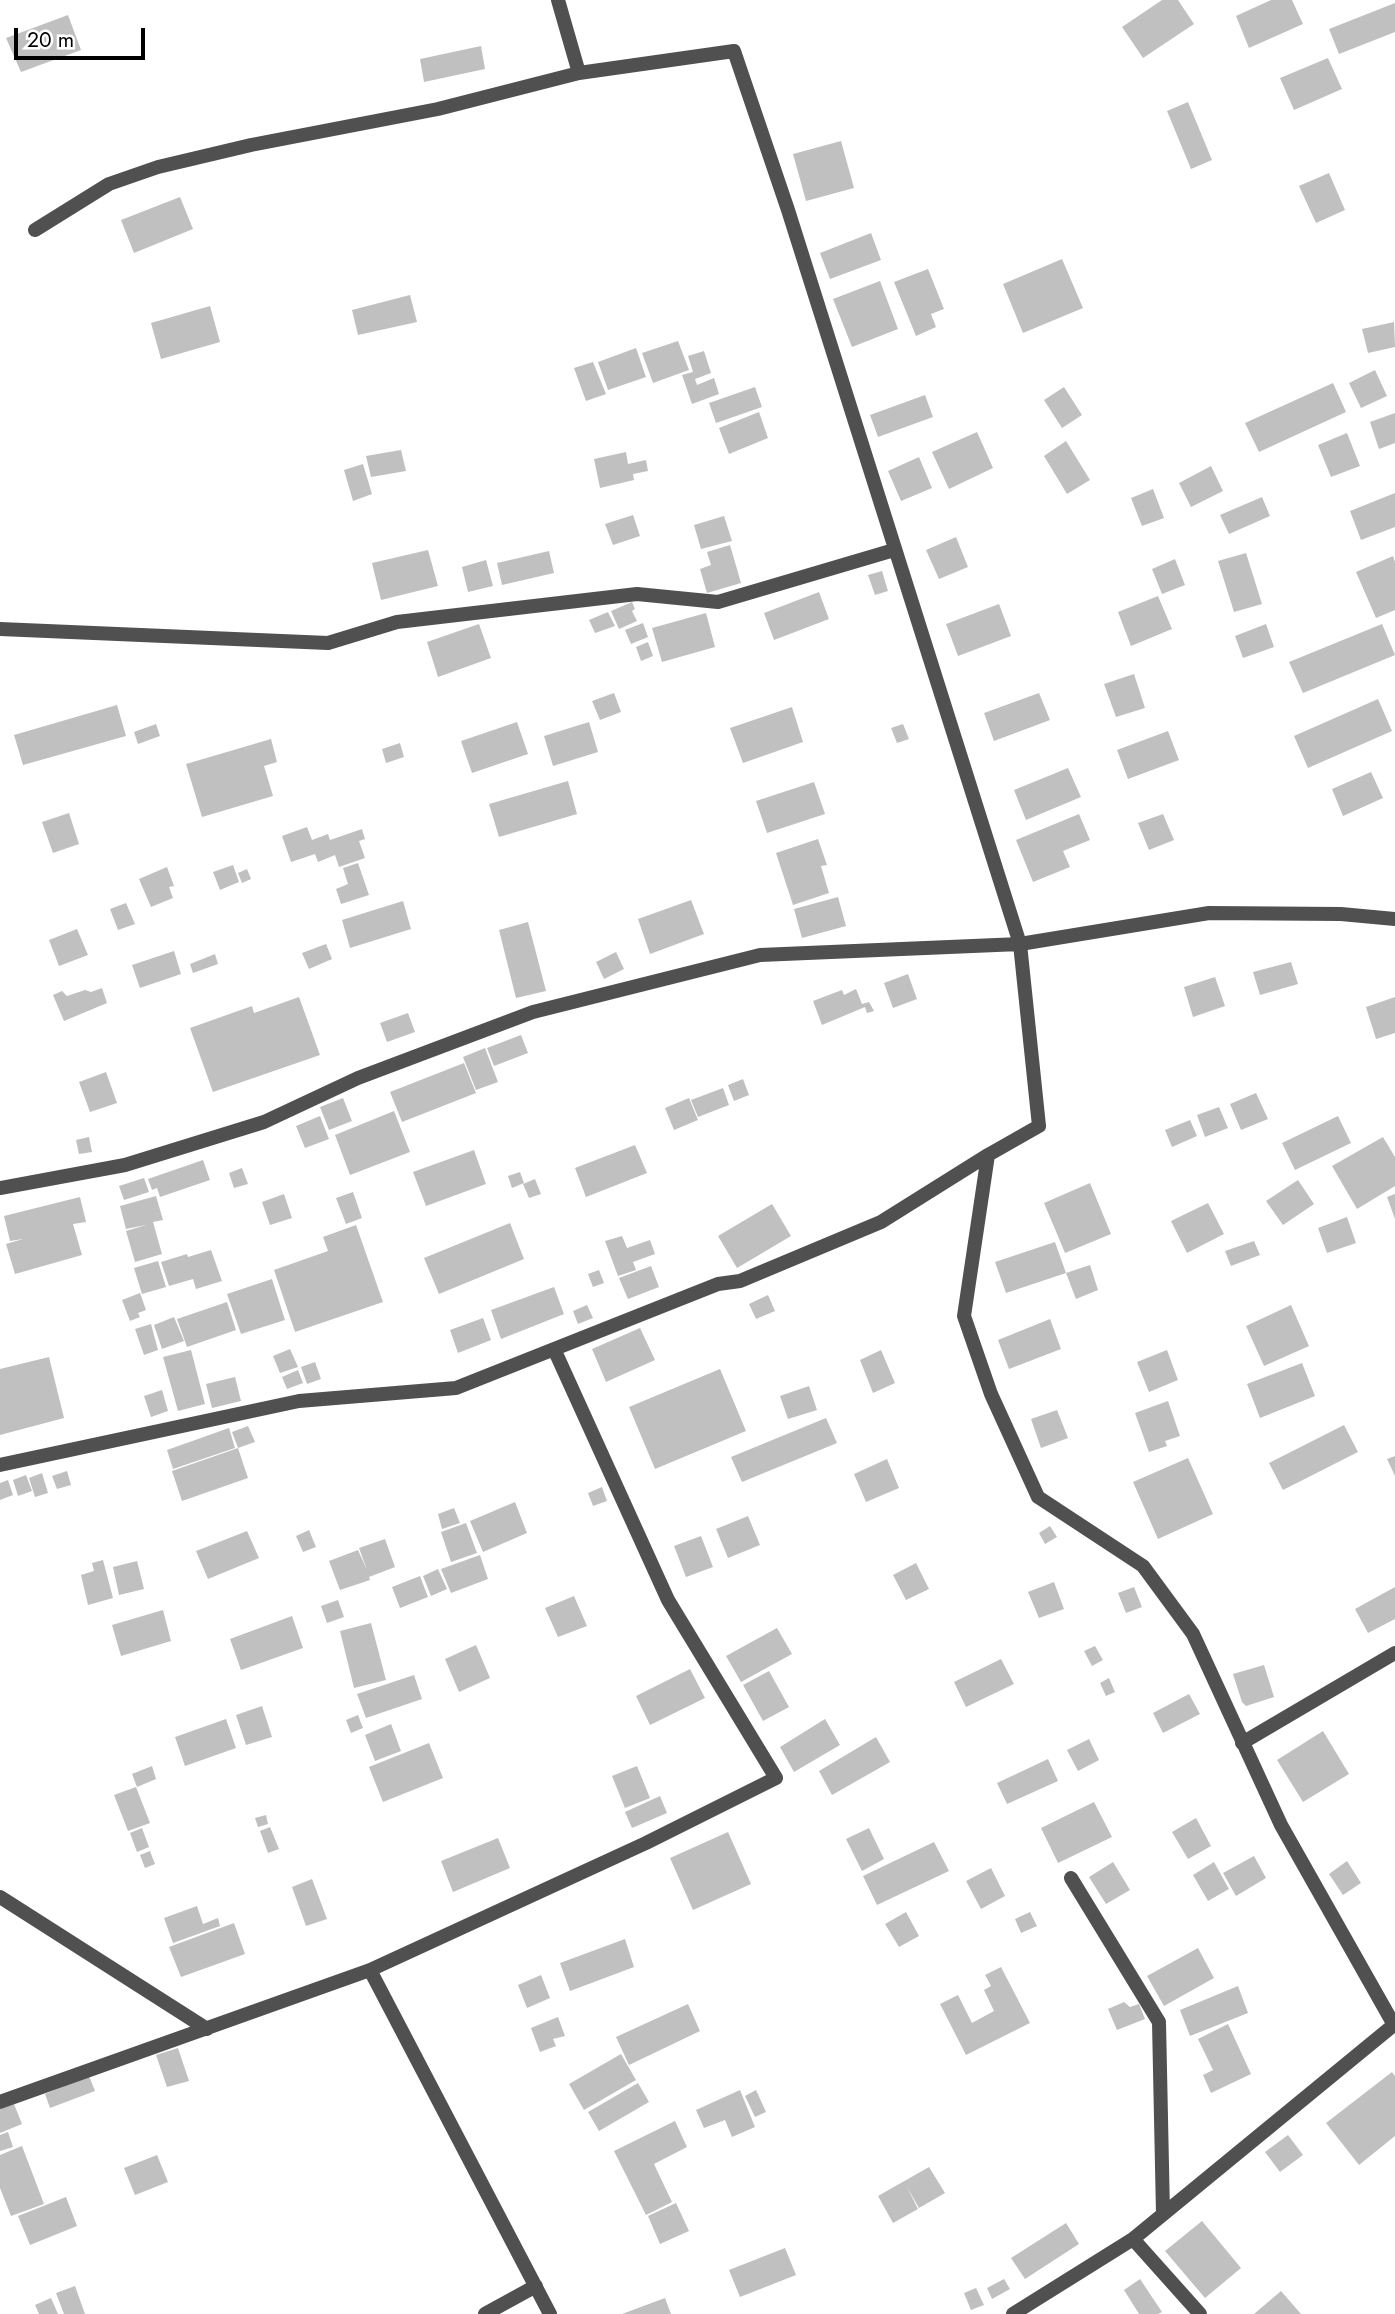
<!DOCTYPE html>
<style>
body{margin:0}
#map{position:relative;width:1395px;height:2314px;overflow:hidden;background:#fff;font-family:Jost,sans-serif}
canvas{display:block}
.scale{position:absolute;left:14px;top:28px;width:131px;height:32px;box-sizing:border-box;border:4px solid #000;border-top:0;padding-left:9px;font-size:21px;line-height:24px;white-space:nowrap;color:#000;-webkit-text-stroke:5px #fff;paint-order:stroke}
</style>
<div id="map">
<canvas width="1395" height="2314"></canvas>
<div class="scale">20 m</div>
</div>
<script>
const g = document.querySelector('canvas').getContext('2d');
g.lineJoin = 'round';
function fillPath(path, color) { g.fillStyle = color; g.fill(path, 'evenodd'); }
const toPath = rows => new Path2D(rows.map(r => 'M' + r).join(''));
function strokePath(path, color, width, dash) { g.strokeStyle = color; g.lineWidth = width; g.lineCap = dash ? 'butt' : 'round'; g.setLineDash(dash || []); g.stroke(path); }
fillPath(toPath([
 [1162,0,1178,0,1194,24,1143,58,1122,27],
 [1271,0,1292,0,1303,24,1249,48,1236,16],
 [1395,3,1395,32,1339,54,1329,29],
 [68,15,81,50,21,72,6,38],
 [481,46,485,69,424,82,420,59],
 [1328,58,1342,89,1294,110,1280,78],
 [1188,102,1212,160,1191,169,1167,111],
 [841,141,854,188,806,201,793,154],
 [1329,173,1345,210,1316,223,1299,186],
 [180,197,193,229,134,253,121,220],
 [871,233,881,260,830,279,820,253],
 [1062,259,1083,308,1023,333,1003,284],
 [928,269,944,309,931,314,936,327,916,336,894,282],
 [880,281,898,329,852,347,833,299],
 [410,295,417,322,358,335,352,310],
 [210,306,220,342,161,359,151,323],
 [1394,322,1395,347,1368,353,1362,329],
 [678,341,689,370,653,383,642,353],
 [636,348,646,377,608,390,598,362],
 [704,351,711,373,695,379,697,385,714,378,719,394,692,404,682,375,693,372,688,356],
 [593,362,606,394,586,401,574,368],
 [1375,370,1387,396,1361,408,1349,383],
 [1333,383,1346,412,1259,452,1245,423],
 [755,387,762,407,716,423,709,403],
 [1064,387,1082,415,1062,428,1044,400],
 [925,395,933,417,878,437,870,415],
 [759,412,768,438,729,454,719,428],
 [1395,413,1395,443,1379,449,1370,422],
 [977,432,993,468,949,489,932,452],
 [1347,433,1360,466,1331,477,1318,445],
 [1066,441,1090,480,1067,494,1044,456],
 [401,450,406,471,371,477,366,456],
 [626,452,628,464,646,460,648,471,633,474,634,480,600,488,594,459],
 [919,457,932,488,901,501,888,471],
 [363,464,372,494,353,501,344,470],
 [1211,466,1223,491,1191,507,1179,483],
 [1153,489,1164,518,1142,526,1131,498],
 [1395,493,1395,527,1361,540,1350,511],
 [1262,497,1270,516,1229,534,1220,515],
 [633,515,640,536,613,545,605,524],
 [724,516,732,541,701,549,694,525],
 [956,537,968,567,939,579,926,550],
 [730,545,741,583,707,593,700,569,711,565,707,552],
 [428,550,438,586,381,600,372,563],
 [549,551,554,573,502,585,497,563],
 [1246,553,1262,604,1234,612,1218,561],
 [1393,556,1395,562,1395,610,1376,618,1356,572],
 [1175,559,1185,585,1162,594,1152,569],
 [486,560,493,586,468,592,462,567],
 [882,571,888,591,875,595,868,575],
 [819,592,829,619,774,640,764,613],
 [1158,596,1172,629,1131,646,1118,612],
 [632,602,635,609,632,611,637,621,619,629,611,611],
 [999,604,1011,636,958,656,946,624],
 [608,612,615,626,595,633,589,620],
 [706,613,715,647,662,662,652,628],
 [643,623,648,637,631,644,625,630],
 [479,624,491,658,438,677,427,642],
 [1266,624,1274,647,1243,658,1235,636],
 [1382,624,1395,655,1303,693,1289,662],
 [648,642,653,656,641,661,636,647],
 [1134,674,1145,708,1116,717,1104,684],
 [614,693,621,712,600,720,592,701],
 [1039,693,1050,720,994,741,984,713],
 [1378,699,1392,731,1308,768,1294,736],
 [117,705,126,736,23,765,14,735],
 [792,707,803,742,743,763,730,728],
 [517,722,528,754,472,773,461,741],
 [589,722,598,752,553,766,544,736],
 [156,724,160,736,138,744,134,732],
 [903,724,909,739,897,743,891,728],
 [1168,731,1179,760,1128,779,1117,750],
 [271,739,277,762,264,766,273,796,202,817,186,764],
 [400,743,404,757,386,763,382,749],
 [1068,768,1081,797,1026,820,1014,790],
 [1371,772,1383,798,1343,816,1332,789],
 [568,781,577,814,499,837,489,804],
 [814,782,825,814,767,833,756,801],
 [69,813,79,844,53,853,42,822],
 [1079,814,1090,840,1063,851,1070,867,1033,882,1016,840],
 [1163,814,1174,840,1149,850,1138,823],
 [307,827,312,840,328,834,330,840,362,829,365,839,359,841,365,858,339,867,335,855,318,862,315,854,291,862,282,836],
 [818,839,827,865,821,866,829,893,793,905,776,853],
 [358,863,369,895,341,904,336,889,348,884,343,868],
 [233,865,239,882,220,890,213,872],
 [167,867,174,886,169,887,173,898,151,907,139,879],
 [247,869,251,879,242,883,238,873],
 [838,897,846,926,802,938,794,909],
 [691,900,704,934,650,954,638,919],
 [403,901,411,929,350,948,342,920],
 [126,903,135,924,118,930,110,909],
 [528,922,546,991,516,998,499,930],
 [77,929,88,955,59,966,49,940],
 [326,944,332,959,309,969,302,953],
 [174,951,181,974,140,988,132,965],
 [616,952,624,969,604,979,596,962],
 [215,954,218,964,193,973,190,964],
 [1291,962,1298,984,1260,995,1253,972],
 [908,974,917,999,893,1008,884,983],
 [1215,977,1225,1006,1193,1017,1184,987],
 [102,988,107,1003,64,1021,53,995,62,991,67,996,85,990,91,992],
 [856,989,862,1004,869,1002,874,1011,867,1013,865,1007,822,1025,813,1001,842,990,844,995],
 [299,997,320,1055,213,1092,190,1028,252,1006,254,1013],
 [1395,997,1395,1033,1376,1039,1366,1007],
 [408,1013,415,1032,387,1042,380,1023],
 [521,1035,528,1053,494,1066,487,1048],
 [485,1048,498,1082,476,1090,463,1057],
 [464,1063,476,1093,402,1122,390,1092],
 [106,1072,117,1103,90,1112,79,1082],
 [743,1079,749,1095,734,1101,728,1085],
 [723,1088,729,1105,698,1117,691,1100],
 [1256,1093,1268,1119,1241,1130,1230,1104],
 [343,1098,352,1121,329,1130,320,1107],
 [689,1098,698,1120,674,1130,665,1108],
 [1219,1107,1228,1128,1205,1137,1197,1115],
 [394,1111,410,1152,350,1175,335,1135],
 [320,1116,329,1139,305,1148,296,1126],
 [1338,1116,1351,1143,1295,1170,1282,1143],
 [1190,1120,1197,1136,1172,1147,1165,1130],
 [89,1137,92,1152,79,1154,76,1140],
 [1383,1137,1395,1157,1395,1186,1357,1209,1332,1166],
 [635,1145,647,1173,586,1197,575,1168],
 [474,1150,486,1184,426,1206,413,1172],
 [203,1160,210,1180,160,1197,157,1188,152,1190,148,1179],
 [242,1168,248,1184,234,1188,229,1173],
 [520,1172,524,1183,512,1188,508,1176],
 [144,1178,149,1192,124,1200,119,1186],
 [535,1179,541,1194,529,1198,523,1184],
 [1298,1180,1314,1204,1283,1225,1266,1201],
 [1090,1183,1111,1234,1065,1253,1044,1203],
 [353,1192,362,1218,346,1224,336,1198],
 [284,1194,292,1218,270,1225,262,1202],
 [1395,1194,1395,1219,1387,1197],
 [156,1196,163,1220,153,1222,162,1254,135,1262,126,1231,146,1225,126,1229,120,1206],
 [80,1197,86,1222,73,1224,82,1255,15,1274,6,1244,23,1239,10,1241,4,1216],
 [1208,1203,1224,1234,1187,1253,1171,1221],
 [772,1204,791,1236,737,1268,718,1236],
 [1347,1217,1356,1243,1327,1253,1318,1228],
 [510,1223,524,1259,439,1294,424,1258],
 [356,1225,383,1302,295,1332,274,1270,328,1251,323,1237],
 [622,1236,627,1248,650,1240,655,1254,633,1262,636,1270,618,1276,605,1241],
 [1254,1241,1260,1255,1231,1266,1225,1251],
 [1055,1242,1066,1273,1090,1265,1098,1290,1076,1299,1066,1273,1006,1293,995,1262],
 [211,1250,222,1281,196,1289,193,1279,169,1286,161,1262,187,1254,188,1257],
 [158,1261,166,1287,142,1294,134,1268],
 [651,1266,659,1287,628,1299,619,1278],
 [599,1270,604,1283,593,1287,588,1274],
 [272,1279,285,1320,241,1334,227,1294],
 [554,1287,564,1314,501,1339,491,1310],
 [140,1293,146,1310,138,1313,140,1317,130,1321,122,1300],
 [768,1295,775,1311,756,1319,749,1304],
 [227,1302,236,1330,187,1347,177,1319],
 [587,1305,593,1318,578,1324,573,1311],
 [1291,1305,1309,1346,1264,1366,1246,1326],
 [174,1317,184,1341,162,1349,154,1325],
 [483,1318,491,1340,458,1353,450,1330],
 [1050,1319,1061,1349,1009,1369,998,1340],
 [151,1324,158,1350,144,1355,135,1329],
 [640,1328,655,1360,606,1382,592,1349],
 [290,1349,298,1367,280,1373,273,1356],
 [191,1350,205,1404,178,1411,163,1357],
 [881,1350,895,1383,873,1393,860,1360],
 [1167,1350,1178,1380,1149,1392,1137,1362],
 [49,1357,64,1418,0,1435,0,1369],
 [315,1362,321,1379,307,1384,301,1367],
 [1302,1363,1315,1396,1260,1418,1247,1384],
 [720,1369,746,1431,655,1469,629,1407],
 [298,1370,303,1383,287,1389,282,1377],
 [235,1377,241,1401,212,1408,206,1384],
 [809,1386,817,1410,788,1419,780,1396],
 [162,1390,168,1411,151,1417,144,1396],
 [1168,1401,1180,1436,1165,1441,1167,1446,1149,1452,1135,1413],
 [1057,1410,1068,1438,1041,1448,1031,1419],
 [826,1418,837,1443,742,1482,731,1457],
 [1344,1425,1358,1452,1283,1490,1269,1463],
 [248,1426,255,1442,238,1448,232,1432],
 [229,1428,235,1448,173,1469,167,1450],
 [238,1448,248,1478,182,1501,172,1471],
 [1395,1456,1395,1476,1387,1459],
 [1188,1458,1213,1514,1158,1539,1133,1482],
 [887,1459,899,1488,866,1502,854,1474],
 [67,1471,71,1485,57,1489,52,1476],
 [42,1473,48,1493,35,1497,29,1478],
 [26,1475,32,1491,18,1496,13,1480],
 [8,1480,13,1495,0,1500,0,1483],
 [602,1487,607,1501,593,1506,588,1493],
 [515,1502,527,1533,483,1552,470,1521],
 [454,1508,460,1523,442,1529,438,1514],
 [748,1516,760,1545,728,1558,716,1529],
 [466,1523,477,1553,451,1562,441,1532],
 [1050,1526,1057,1537,1045,1544,1039,1533],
 [309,1530,316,1547,303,1552,296,1536],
 [247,1531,259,1558,208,1579,196,1551],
 [701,1536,713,1567,686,1577,674,1546],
 [385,1539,395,1567,369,1577,370,1580,340,1590,329,1561,358,1550,367,1570,359,1548],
 [480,1555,488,1579,451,1593,441,1569],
 [103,1560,113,1598,88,1605,81,1575,94,1571,92,1563],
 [137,1561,144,1589,119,1595,113,1567],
 [916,1563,929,1589,906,1600,893,1575],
 [438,1569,447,1589,431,1596,423,1576],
 [420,1576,428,1597,400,1608,392,1587],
 [1054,1582,1064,1609,1039,1618,1028,1592],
 [1134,1587,1142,1607,1126,1613,1118,1593],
 [1395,1587,1395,1619,1368,1633,1355,1609],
 [574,1596,587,1626,558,1637,545,1608],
 [338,1600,344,1617,327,1623,321,1606],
 [163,1610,171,1641,121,1656,112,1625],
 [292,1616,303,1648,241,1670,230,1639],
 [371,1623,386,1680,354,1688,340,1631],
 [777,1628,792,1654,741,1682,726,1656],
 [476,1645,490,1678,459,1692,445,1659],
 [1095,1646,1103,1660,1092,1666,1084,1651],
 [1001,1659,1014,1684,966,1707,954,1682],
 [1264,1665,1274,1697,1246,1706,1242,1702,1233,1674],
 [690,1669,705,1698,650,1725,636,1696],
 [769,1671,789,1707,763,1721,743,1685],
 [414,1675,422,1699,366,1718,357,1694],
 [1109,1678,1115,1692,1106,1696,1100,1683],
 [1189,1694,1200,1714,1163,1733,1153,1713],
 [262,1706,272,1737,246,1745,236,1715],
 [358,1715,363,1728,351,1733,346,1720],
 [226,1719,236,1748,185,1766,175,1737],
 [825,1719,840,1745,794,1772,780,1747],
 [391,1724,401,1751,375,1761,365,1735],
 [1323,1731,1349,1774,1303,1802,1277,1760],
 [876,1737,890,1762,832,1795,819,1771],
 [1089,1739,1099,1760,1078,1771,1067,1750],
 [429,1743,443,1778,383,1802,369,1767],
 [1048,1759,1058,1781,1007,1804,997,1783],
 [152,1766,156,1779,137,1787,132,1774],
 [637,1766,650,1798,625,1808,612,1776],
 [136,1787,150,1823,128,1831,114,1795],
 [660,1796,667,1813,632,1828,625,1812],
 [1094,1802,1112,1837,1058,1863,1041,1828],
 [266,1815,268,1824,258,1827,255,1818],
 [1196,1818,1211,1846,1188,1859,1172,1832],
 [270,1827,279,1849,268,1853,260,1831],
 [142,1828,149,1847,137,1852,130,1833],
 [869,1828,884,1859,862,1871,846,1839],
 [728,1832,751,1884,693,1910,670,1858],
 [498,1838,510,1868,453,1892,441,1861],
 [934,1842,949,1871,877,1905,863,1876],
 [150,1851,155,1864,145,1868,140,1855],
 [1254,1856,1266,1878,1236,1896,1223,1873],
 [1347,1861,1361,1883,1343,1895,1329,1874],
 [1113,1862,1130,1890,1106,1904,1089,1877],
 [1214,1862,1229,1889,1208,1901,1193,1875],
 [991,1868,1005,1896,981,1909,966,1881],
 [312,1879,327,1919,306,1926,292,1887],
 [197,1906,203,1924,218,1918,220,1926,173,1943,164,1918],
 [906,1912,919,1936,899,1947,885,1924],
 [1030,1912,1037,1926,1021,1933,1015,1919],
 [234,1923,245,1954,181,1977,169,1947],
 [625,1939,634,1967,570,1991,560,1963],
 [1198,1948,1214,1978,1164,2006,1147,1976],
 [1001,1967,1030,2023,966,2055,940,2004,958,1995,972,2023,994,2011,984,1990,991,1986,985,1975],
 [541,1975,550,1998,527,2008,518,1985],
 [1238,1986,1248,2013,1190,2036,1180,2010],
 [1124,2002,1130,2007,1139,2004,1145,2019,1117,2030,1108,2009],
 [688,2004,700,2031,629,2065,616,2037],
 [558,2017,565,2036,553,2039,556,2046,540,2052,531,2028],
 [1228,2024,1251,2074,1211,2093,1203,2075,1213,2070,1198,2039],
 [178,2048,189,2081,167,2087,156,2055],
 [621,2054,636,2080,584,2110,569,2084],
 [1392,2072,1395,2076,1395,2136,1359,2165,1326,2123],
 [89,2076,95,2091,50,2108,45,2094],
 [638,2083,649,2102,599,2131,588,2112],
 [740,2090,755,2127,732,2137,725,2120,704,2128,696,2110],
 [756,2090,766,2112,755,2117,745,2096],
 [14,2104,22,2124,0,2133,0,2109],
 [675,2121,687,2147,654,2164,672,2202,646,2215,614,2151],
 [8,2132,13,2147,0,2151,0,2135],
 [1288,2135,1303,2155,1280,2172,1265,2152],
 [22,2146,44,2204,11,2216,0,2188,0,2155],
 [157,2155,168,2182,135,2195,124,2168],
 [929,2167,945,2193,919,2208,907,2187,918,2209,893,2223,878,2196],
 [66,2197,77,2226,30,2245,18,2216],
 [676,2203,689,2231,660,2244,648,2216],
 [1202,2221,1241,2268,1205,2298,1165,2251],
 [1066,2223,1079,2244,1025,2279,1011,2258],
 [785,2248,796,2275,740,2297,729,2270],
 [1004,2279,1010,2289,992,2299,987,2288],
 [1140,2279,1162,2312,1158,2314,1139,2314,1124,2290],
 [75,2286,85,2314,64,2314,56,2293],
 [976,2288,984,2305,971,2310,964,2293],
 [1281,2291,1301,2314,1254,2314],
 [51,2298,58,2314,39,2314,35,2305],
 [665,2298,671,2314,622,2314]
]), '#c0c0c0');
strokePath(toPath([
 [558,0,579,73],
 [35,230,109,184,158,167,251,145,438,109,579,73,734,51,788,210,1020,944,1039,1126,988,1155,964,1316,991,1394,1038,1497,1143,1566,1193,1634,1281,1825,1394,2025],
 [0,629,328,643,397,622,637,594,718,602,894,550],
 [0,1188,125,1165,264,1122,358,1078,533,1012,760,955,1020,944,1209,913,1341,914,1395,919],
 [0,1465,299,1401,456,1388,718,1284,740,1281,881,1222,988,1155],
 [1242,1743,1395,1653],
 [1071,1878,1159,2022,1163,2214],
 [0,1897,207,2029],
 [370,1970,550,2314],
 [0,2102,370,1970,646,1843,776,1778,668,1600,554,1349],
 [1133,2239,1200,2314],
 [485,2314,536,2286],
 [1013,2314,1133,2239,1395,2024]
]), '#505050', 14);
</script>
